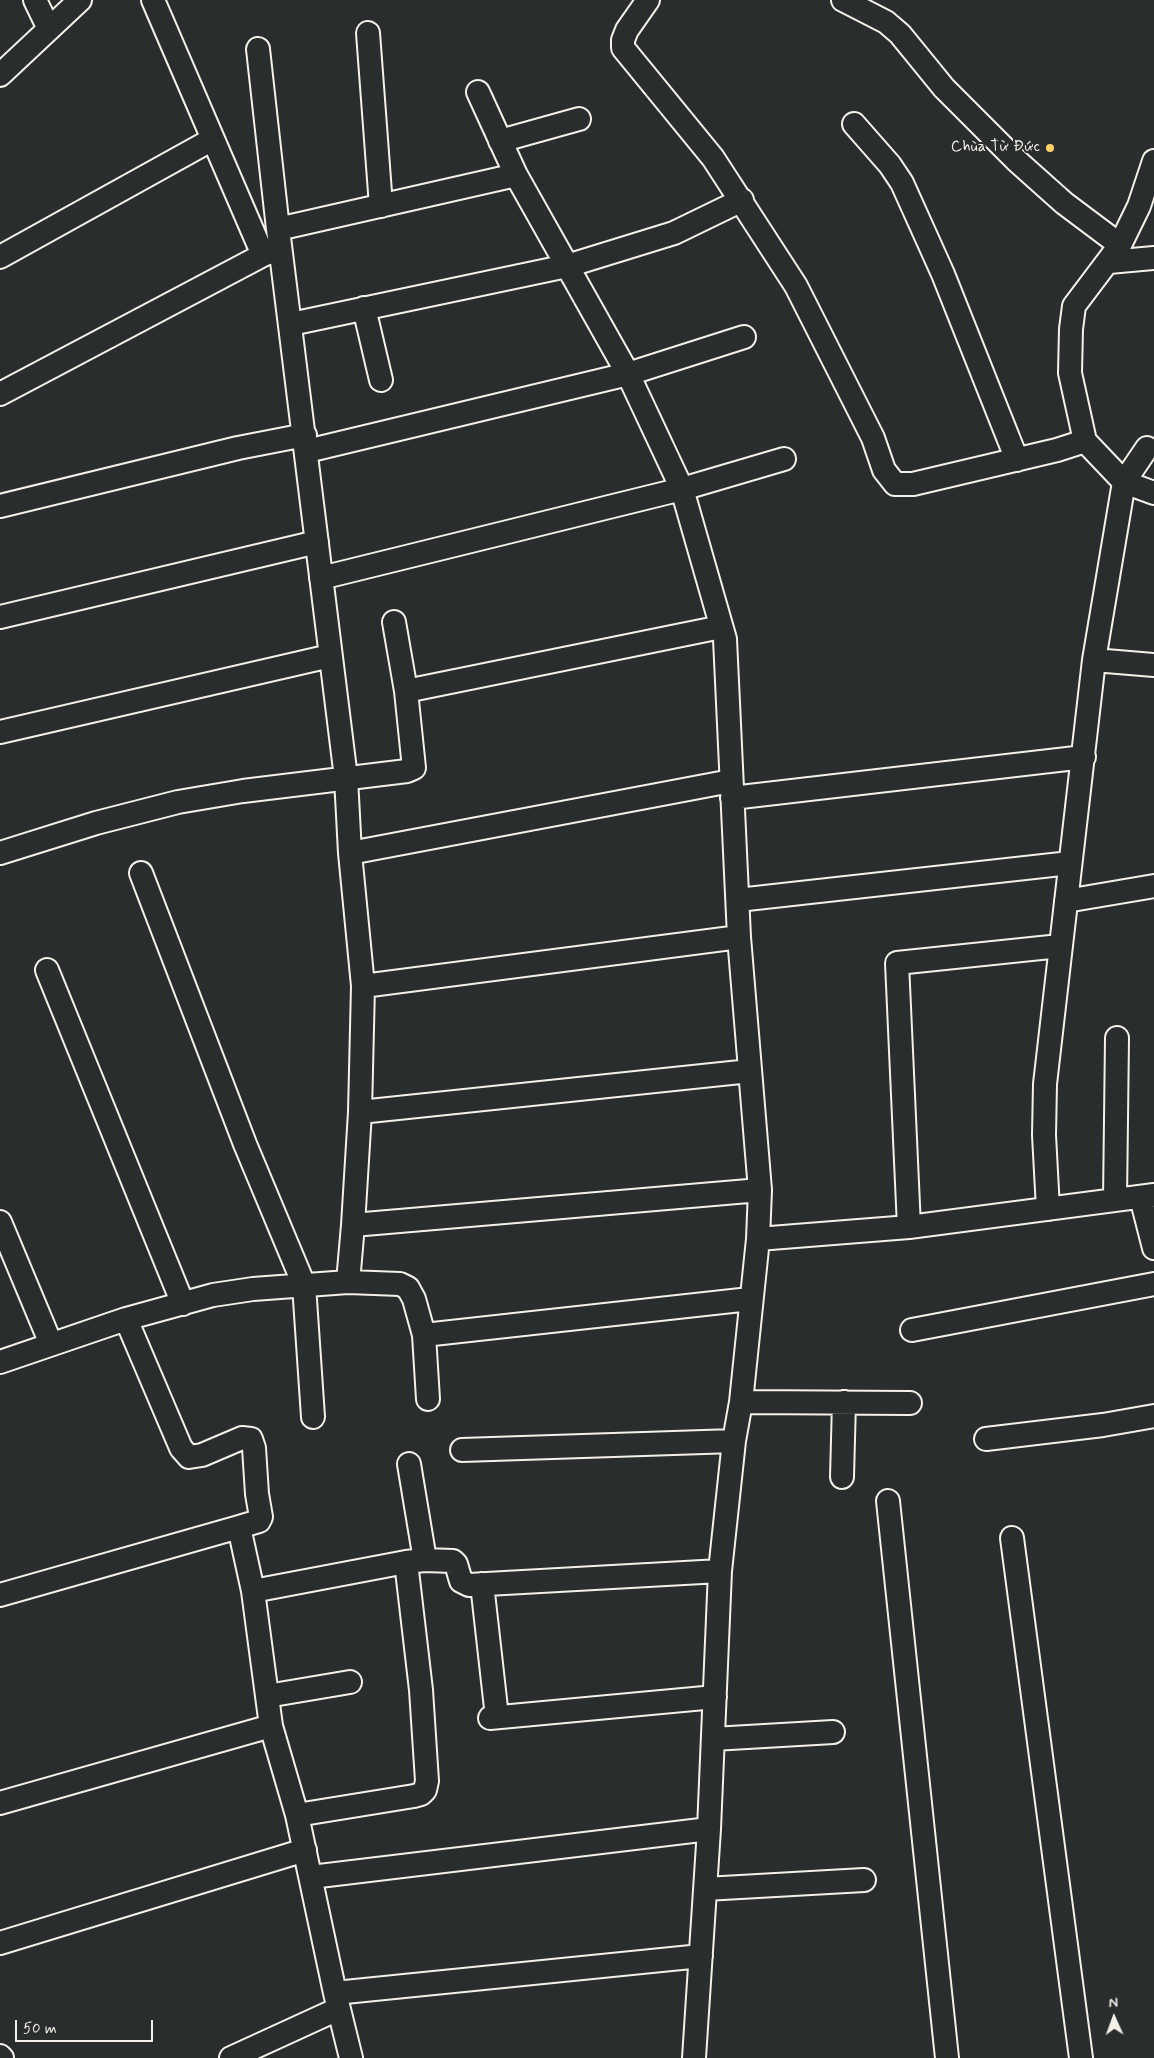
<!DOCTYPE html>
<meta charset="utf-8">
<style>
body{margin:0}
#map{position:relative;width:1154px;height:2058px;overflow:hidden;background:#2a2d2e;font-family:Mynerve,sans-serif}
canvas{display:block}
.north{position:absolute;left:1089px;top:1993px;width:50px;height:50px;-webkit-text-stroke:4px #2a2d2e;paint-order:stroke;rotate:358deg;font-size:14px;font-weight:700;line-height:20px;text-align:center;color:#f4f1e8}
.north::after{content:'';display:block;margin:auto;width:18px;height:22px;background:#f4f1e8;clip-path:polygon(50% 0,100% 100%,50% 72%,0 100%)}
.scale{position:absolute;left:15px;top:2020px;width:138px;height:22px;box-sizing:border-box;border:2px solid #f4f1e8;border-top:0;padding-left:6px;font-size:15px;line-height:18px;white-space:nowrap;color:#f4f1e8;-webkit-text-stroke:4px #2a2d2e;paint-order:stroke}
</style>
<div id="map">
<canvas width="1154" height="2058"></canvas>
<div class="north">N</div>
<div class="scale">50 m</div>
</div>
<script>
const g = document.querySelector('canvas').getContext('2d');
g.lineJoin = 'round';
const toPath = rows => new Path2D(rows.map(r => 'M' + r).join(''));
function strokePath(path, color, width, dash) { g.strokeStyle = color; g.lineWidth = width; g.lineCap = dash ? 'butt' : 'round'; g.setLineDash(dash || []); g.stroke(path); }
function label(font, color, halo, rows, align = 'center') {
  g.font = font + ' Mynerve,sans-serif'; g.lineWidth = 4; g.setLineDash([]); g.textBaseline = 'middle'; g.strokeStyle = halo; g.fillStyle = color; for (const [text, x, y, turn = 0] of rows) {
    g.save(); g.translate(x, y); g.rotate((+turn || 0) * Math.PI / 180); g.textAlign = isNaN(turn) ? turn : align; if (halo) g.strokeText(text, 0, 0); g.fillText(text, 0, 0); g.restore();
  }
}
const street = toPath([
 [35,0,49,29],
 [153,0,263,255],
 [648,0,627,30,623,40,623,48,713,158,796,286,873,438,884,470,895,484,913,484,1057,450,1085,441,1124,482,1154,493],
 [843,0,886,22,900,34,944,88,1017,161,1064,203,1120,245],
 [368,33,381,206],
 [258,49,278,229],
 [0,75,80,0],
 [478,92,516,175,628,374,682,489,725,639,739,937,760,1190,758,1239,741,1402,734,1441,720,1571,709,1829,694,2058],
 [854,124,890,165,902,183,943,274,1017,460],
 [500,141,579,119],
 [0,257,213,139],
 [1109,262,1154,258],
 [364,308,381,380],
 [291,324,567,266,674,233,742,200],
 [0,394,263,255,280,249],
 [1085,441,1070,373,1071,329,1074,306,1120,245,1139,206,1154,161],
 [307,451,628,374,744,337],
 [0,506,238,448,305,435],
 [321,578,682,489,784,459],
 [0,617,317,542],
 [1094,660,1154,665],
 [406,691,721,627],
 [0,732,330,656],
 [732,798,1084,757],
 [0,853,96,823,178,802,243,791,407,771,414,768,406,691,394,622],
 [350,853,731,781],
 [141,873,245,1144,304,1285,313,1417],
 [738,900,1070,863],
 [1066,901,1154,886],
 [47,970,183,1304],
 [363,986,739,937],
 [360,1112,750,1071],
 [1141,1197,1154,1248],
 [1115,1200,1117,1038],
 [1048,1209,1044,1135,1045,1084,1094,660,1124,482,1147,448],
 [0,1222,51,1344],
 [353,1225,760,1190],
 [909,1227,897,963,1060,946],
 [758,1239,909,1227,1154,1195],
 [348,1282,353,1225,360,1112,363,986,350,853,346,778,278,229,516,175],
 [126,1319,181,1448,189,1457,202,1455,242,1438,251,1439,254,1448,257,1494,261,1517,259,1521,239,1527,253,1591,271,1726,297,1815,335,1993,351,2058],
 [912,1330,1154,1284],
 [424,1335,428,1399],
 [0,1362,126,1319,213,1295,253,1289,348,1282,400,1284,408,1288,414,1299,424,1335,750,1299],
 [741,1402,910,1403],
 [986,1439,1103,1425,1154,1416],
 [462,1450,734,1441],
 [409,1464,425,1560],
 [842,1477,844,1402],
 [888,1501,947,2058],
 [1012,1538,1081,2058],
 [482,1584,497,1717],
 [253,1591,406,1562,425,1560,453,1561,456,1564,461,1581,469,1585,720,1571],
 [0,1595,239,1527],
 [267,1696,350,1682],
 [490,1718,715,1697],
 [713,1739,833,1732],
 [0,1803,271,1726],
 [297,1815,414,1796,421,1794,425,1790,427,1781,421,1690,406,1562],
 [311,1877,709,1829],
 [705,1889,864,1880],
 [0,1943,305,1850],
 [335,1993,701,1956],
 [0,2056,2,2058],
 [231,2058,338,2009]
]);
strokePath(street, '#f4f1e8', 26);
strokePath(street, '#2a2d2e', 22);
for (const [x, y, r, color] of [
 [1050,148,5,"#ffd166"]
]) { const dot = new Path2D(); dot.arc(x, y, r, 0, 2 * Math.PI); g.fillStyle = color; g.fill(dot); strokePath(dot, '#2a2d2e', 2); }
label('16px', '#f4f1e8', '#2a2d2e', [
 ["Chùa Từ Đức",1040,148]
], 'right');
</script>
